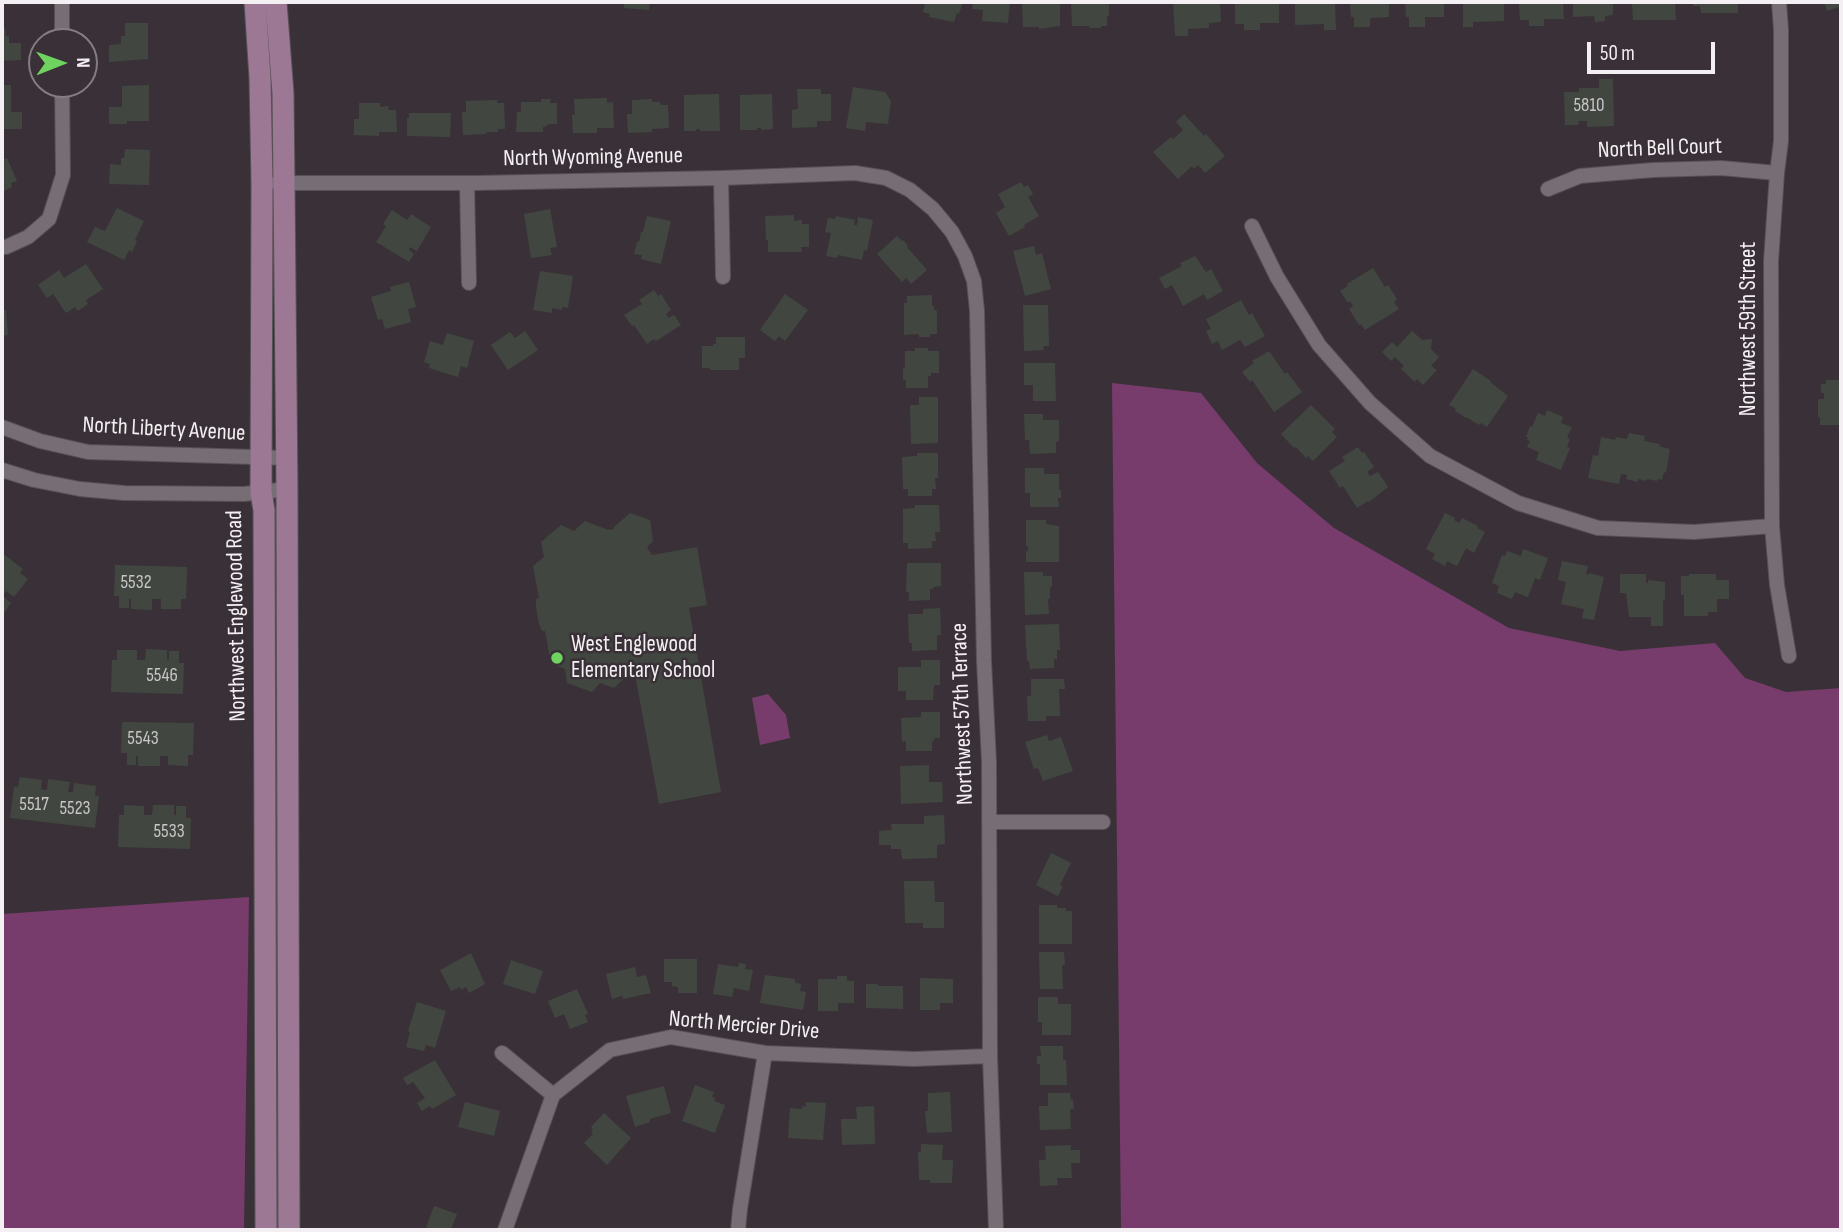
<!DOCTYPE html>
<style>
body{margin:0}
#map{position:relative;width:1843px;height:1232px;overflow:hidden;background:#393137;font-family:"Sofia Sans Condensed",sans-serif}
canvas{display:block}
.frame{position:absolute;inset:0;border:4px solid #f4eff3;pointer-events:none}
.north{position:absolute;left:28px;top:28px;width:70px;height:70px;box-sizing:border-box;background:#393137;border:2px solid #847d82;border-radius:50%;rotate:89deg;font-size:19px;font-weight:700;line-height:28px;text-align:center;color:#f4eff3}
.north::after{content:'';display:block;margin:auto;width:24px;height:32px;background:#6fd360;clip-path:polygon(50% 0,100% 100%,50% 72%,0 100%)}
.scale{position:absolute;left:1587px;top:42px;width:128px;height:32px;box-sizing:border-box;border:4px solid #f4eff3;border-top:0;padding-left:9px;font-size:21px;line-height:24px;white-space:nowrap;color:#f4eff3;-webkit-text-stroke:5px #393137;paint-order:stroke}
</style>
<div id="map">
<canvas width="1843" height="1232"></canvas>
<div class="frame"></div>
<div class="north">N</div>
<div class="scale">50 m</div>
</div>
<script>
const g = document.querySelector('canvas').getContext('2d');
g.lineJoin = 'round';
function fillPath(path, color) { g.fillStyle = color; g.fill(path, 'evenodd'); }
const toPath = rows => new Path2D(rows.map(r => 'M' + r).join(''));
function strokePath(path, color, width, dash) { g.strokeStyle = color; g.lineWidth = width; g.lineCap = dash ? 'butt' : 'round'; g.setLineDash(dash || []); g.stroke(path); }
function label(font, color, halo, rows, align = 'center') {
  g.font = font + ' "Sofia Sans Condensed",sans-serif'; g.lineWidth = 5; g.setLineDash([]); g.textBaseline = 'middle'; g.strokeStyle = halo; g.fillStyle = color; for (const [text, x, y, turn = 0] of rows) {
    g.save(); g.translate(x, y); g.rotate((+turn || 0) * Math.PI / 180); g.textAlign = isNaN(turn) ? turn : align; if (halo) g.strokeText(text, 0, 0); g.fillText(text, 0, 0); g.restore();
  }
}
fillPath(toPath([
 [1112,383,1201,393,1257,463,1334,528,1509,628,1620,651,1715,643,1745,678,1786,692,1841,688,1841,1230,1121,1230],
 [768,694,786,715,790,738,760,745,752,698],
 [249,897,244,1230,2,1230,2,914]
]), '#773c6c');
fillPath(toPath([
 [624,2,650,2,649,10,624,8],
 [920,2,963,2,959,14,957,13,954,22,929,17,930,14,923,12,925,4],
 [973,2,1010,2,1008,23,982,21,983,10,972,9],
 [1027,2,1060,2,1060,26,1039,29,1039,27,1023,27,1022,4,1027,4],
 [1076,2,1109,2,1109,16,1107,16,1107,26,1101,26,1101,28,1089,28,1089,26,1072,26,1071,3],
 [1173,2,1220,2,1221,22,1209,23,1209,28,1188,29,1188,36,1175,36],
 [1235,2,1279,2,1279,23,1260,23,1260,30,1244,30,1244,24,1235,24],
 [1295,2,1335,2,1336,30,1324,30,1324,24,1295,25],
 [1350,2,1389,2,1389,17,1370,18,1370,27,1354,27,1354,17,1351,17],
 [1405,2,1444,2,1444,17,1425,17,1425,27,1409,27,1409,17,1406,17],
 [1463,2,1504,2,1504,21,1473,22,1473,27,1463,27],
 [1519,2,1563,2,1564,19,1544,19,1544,26,1529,26,1529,20,1520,20],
 [1573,2,1613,2,1613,15,1605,16,1605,21,1595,22,1594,16,1573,17],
 [1632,2,1675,2,1676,20,1633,20],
 [1693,2,1738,2,1738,13,1701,13,1700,6,1693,6],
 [1824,2,1841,2,1841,13,1839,7,1827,11],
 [125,23,148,23,148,59,109,62,109,45,121,44,121,36,125,36],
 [2,28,5,28,6,36,9,36,9,43,21,43,21,60,2,61],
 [1599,79,1613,79,1614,126,1587,127,1587,121,1579,121,1578,125,1565,125,1564,92,1579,92,1579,88,1599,88],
 [2,85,11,85,11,112,22,112,22,129,2,129],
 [149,85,149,121,127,121,127,124,109,124,109,107,122,107,122,86],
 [853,87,885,92,891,101,888,124,866,122,865,131,846,128],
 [797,89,821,89,821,94,831,94,831,121,817,121,817,127,792,128,792,110,798,109],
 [719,94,720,131,700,131,700,129,696,129,696,131,684,131,684,95],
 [772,94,773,129,761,130,761,128,757,128,757,130,740,130,740,95],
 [607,98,607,103,613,102,614,128,597,128,597,133,573,133,572,115,575,115,574,99],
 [541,99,551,99,550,103,557,103,557,124,548,124,547,126,543,127,543,132,516,132,517,112,521,112,521,102,541,102],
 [652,99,652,102,660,102,661,105,668,105,669,128,652,129,652,132,628,133,627,114,632,114,632,100],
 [497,100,497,103,504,103,505,129,498,129,498,132,486,132,486,134,463,135,462,112,466,112,466,101],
 [359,103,380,103,380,107,389,106,388,110,396,110,397,132,379,132,379,136,354,135,354,119,359,119],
 [409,113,451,113,450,137,407,136,407,118,409,118],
 [1184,114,1204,136,1206,134,1225,156,1205,173,1198,165,1194,169,1192,166,1178,179,1153,152,1171,137,1173,139,1183,130,1176,122],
 [125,149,150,150,149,185,109,184,110,164,121,165,121,158,124,158],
 [7,158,17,181,11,183,12,187,4,191,3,189,2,189,2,160],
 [1021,182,1024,187,1028,185,1033,194,1028,197,1039,216,1024,225,1025,227,1009,236,996,213,1005,207,998,194],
 [117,208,144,221,135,240,137,241,132,252,129,250,124,260,87,242,95,227,105,231],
 [550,209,557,247,550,248,552,255,531,258,524,214],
 [392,210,407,220,411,214,431,227,417,251,410,247,409,250,414,254,409,262,376,242,386,226,383,224],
 [794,215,794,221,802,220,802,224,809,224,809,247,801,247,802,252,768,252,768,240,766,240,765,216],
 [647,216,671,221,661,264,641,259,642,255,634,254,637,242,639,242,641,232,643,232],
 [836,216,855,220,854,225,857,225,858,217,873,220,867,251,864,250,862,260,838,255,837,258,826,256,831,233,825,232,828,218,835,219],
 [897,236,902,241,903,240,908,246,907,247,927,270,911,284,906,278,902,282,877,254],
 [1034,246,1036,255,1042,253,1051,289,1025,296,1013,251],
 [1195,256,1206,272,1211,269,1223,291,1207,300,1204,294,1183,306,1172,285,1165,289,1159,278,1182,266,1180,263],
 [86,264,103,289,86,300,88,304,78,311,75,307,66,313,53,294,47,298,38,285,59,270,64,278],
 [1373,268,1385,287,1388,285,1397,299,1394,302,1399,309,1365,330,1361,324,1359,325,1349,309,1353,306,1350,301,1348,303,1340,291,1348,286,1347,284],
 [540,271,573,276,568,308,562,307,562,310,552,308,552,313,533,310],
 [409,282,416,307,408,309,411,322,385,329,382,319,378,320,371,297,391,291,390,287],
 [654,290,658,296,661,294,671,310,666,314,668,318,674,315,681,325,656,341,654,339,647,344,634,325,632,326,624,315,642,304,639,300],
 [785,294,808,310,785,341,779,336,775,341,760,330],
 [932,295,932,306,934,306,934,310,937,311,937,334,930,334,930,337,919,337,919,334,904,335,904,303,907,303,907,296],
 [1241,300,1249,315,1252,313,1265,336,1245,347,1240,340,1222,350,1218,341,1212,344,1206,331,1211,329,1206,319],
 [1023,305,1048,305,1049,346,1043,346,1044,350,1024,351],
 [2,310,6,310,8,335,2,336],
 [525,331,538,350,508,370,491,345,510,332,515,338],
 [1412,331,1422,340,1432,339,1431,349,1439,357,1431,366,1437,370,1423,385,1417,379,1415,382,1401,369,1404,366,1395,357,1391,361,1382,352,1392,342,1397,347],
 [447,333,474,341,467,368,461,366,458,377,429,368,430,364,424,362,430,341,443,345],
 [716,337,745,337,745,358,739,358,739,370,710,370,710,368,702,368,702,346,713,346,713,344,716,344],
 [915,348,928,348,928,351,939,351,939,373,931,373,931,376,928,376,928,388,906,388,906,380,903,380,903,368,905,368,905,351,915,351],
 [1269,351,1285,374,1287,372,1302,392,1274,412,1252,380,1250,382,1242,372,1254,363,1252,361],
 [1024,363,1055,363,1056,401,1033,401,1033,385,1024,385],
 [1473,369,1491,381,1490,382,1508,396,1487,427,1481,423,1479,425,1466,417,1466,418,1455,411,1456,409,1449,405],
 [1826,380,1841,380,1841,425,1820,425,1820,417,1818,417,1818,399,1824,399,1824,393,1821,393,1821,384,1826,384],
 [919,397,938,397,938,443,911,444,910,405,919,405],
 [1311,405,1335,429,1332,432,1337,437,1313,461,1308,456,1306,458,1296,447,1294,448,1281,434],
 [1547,410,1563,417,1561,423,1572,427,1567,438,1570,439,1567,447,1570,448,1561,470,1536,460,1539,452,1527,447,1530,441,1527,440,1528,437,1526,437,1530,426,1532,427,1538,413,1545,416],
 [1024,414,1043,414,1043,420,1059,420,1059,441,1056,442,1056,453,1030,454,1029,440,1025,440],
 [1629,433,1645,436,1644,441,1660,444,1659,446,1670,449,1666,473,1664,472,1662,480,1658,479,1657,481,1647,479,1646,481,1638,479,1638,482,1626,479,1627,475,1621,474,1619,484,1588,478,1593,455,1598,456,1601,437,1615,440,1616,437,1627,439],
 [1358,447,1362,453,1364,452,1374,467,1367,472,1370,476,1378,472,1388,487,1369,502,1368,501,1357,508,1343,486,1340,488,1329,471,1345,461,1342,457],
 [917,453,938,453,938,478,935,478,936,489,932,489,932,496,908,496,908,489,903,489,902,457,917,456],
 [1025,468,1044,468,1044,474,1059,474,1059,490,1061,490,1061,498,1058,498,1059,507,1030,507,1030,493,1025,493],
 [915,505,939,505,940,532,935,532,936,541,932,541,932,548,908,549,908,543,903,543,903,509,915,508],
 [630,513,650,520,653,541,647,547,652,555,697,547,707,605,689,608,721,792,659,804,634,669,614,688,600,683,592,692,567,683,565,669,551,664,545,631,542,631,539,624,536,607,536,599,539,598,533,566,544,557,541,542,561,525,574,531,585,521,608,530,614,529,614,527],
 [1445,513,1455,518,1454,520,1459,523,1462,518,1478,526,1477,528,1485,532,1474,553,1466,548,1457,566,1447,561,1445,566,1432,559,1435,554,1426,549],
 [1026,520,1046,520,1046,524,1059,526,1059,562,1026,562,1026,551,1028,551,1028,546,1026,546],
 [1523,549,1548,558,1540,580,1535,578,1528,597,1515,592,1512,599,1497,593,1499,586,1492,583,1502,555,1505,556,1507,551,1521,556],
 [2,553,23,569,20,573,28,579,14,597,6,591,3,596,11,603,2,616],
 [1562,561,1588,566,1586,574,1589,575,1589,573,1604,577,1594,620,1582,618,1584,609,1561,604,1566,582,1558,580],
 [907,563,941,563,941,586,933,587,933,589,930,589,930,600,909,601,909,592,906,592],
 [115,565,187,567,186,599,181,599,181,609,161,609,161,599,152,599,152,610,131,609,131,599,129,599,129,608,119,608,119,596,114,596],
 [1024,572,1043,572,1043,576,1052,576,1052,587,1050,587,1050,599,1048,599,1049,614,1025,615],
 [1620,574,1646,574,1646,583,1648,583,1648,580,1665,582,1665,600,1663,600,1663,626,1651,626,1651,617,1629,617,1626,593,1620,593],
 [1689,574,1716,574,1716,580,1729,580,1729,599,1717,599,1717,612,1708,612,1708,616,1684,616,1684,595,1681,595,1681,576,1689,576],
 [940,608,941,635,937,635,937,650,912,651,912,643,909,643,908,614,923,614,923,609],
 [1059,624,1060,650,1057,650,1057,659,1054,659,1054,668,1030,669,1029,661,1027,661,1025,625],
 [146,649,167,650,167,660,169,660,169,651,179,651,179,663,184,663,183,694,111,692,112,660,117,660,117,650,137,650,137,660,145,660],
 [921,660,940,660,940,685,934,685,933,700,906,700,906,691,898,691,898,667,921,667],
 [1031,679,1064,679,1065,689,1059,689,1060,716,1046,716,1046,721,1028,721,1027,696,1031,696],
 [921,712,940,712,940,738,934,738,934,741,932,741,932,751,906,751,906,741,902,742,901,718,921,717],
 [122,722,194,723,193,755,188,755,188,766,168,765,168,756,160,756,160,766,138,766,138,756,136,756,136,765,127,765,127,753,121,753],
 [1047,735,1049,741,1061,737,1073,771,1043,781,1038,768,1034,769,1025,742],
 [929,765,929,782,942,782,943,802,901,804,900,766],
 [20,777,42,780,41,789,44,790,47,790,48,779,70,782,68,792,73,792,74,783,96,786,95,796,99,796,95,828,10,818,14,787,18,787],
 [124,805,144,806,144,815,152,815,153,805,174,805,174,815,176,815,176,806,186,806,186,818,191,818,190,849,118,847,119,815,124,815],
 [944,815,945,844,937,845,937,858,902,859,901,849,891,849,891,845,879,845,879,831,892,830,891,824,924,824,924,816],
 [1051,853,1071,863,1060,885,1063,886,1058,896,1036,885],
 [904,881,934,881,935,902,944,902,944,928,923,928,923,923,905,923],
 [1039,905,1057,905,1057,908,1066,908,1066,911,1072,911,1072,944,1039,944],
 [1039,952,1064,952,1065,965,1062,965,1063,989,1040,989],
 [471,953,485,984,469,993,466,987,461,990,460,987,451,991,440,970],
 [664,959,697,959,697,993,678,993,678,987,672,986,672,982,664,982],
 [511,960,543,971,535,994,503,984],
 [739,963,746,964,745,969,753,970,749,991,734,988,732,997,713,994,718,964,738,967],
 [635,967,637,977,646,975,651,993,623,999,622,996,612,999,606,974],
 [765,975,795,979,795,983,801,984,800,991,806,992,803,1010,760,1003],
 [837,976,847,976,847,981,854,981,854,1003,838,1003,838,1011,818,1011,818,979,837,979],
 [920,978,953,979,953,1003,940,1003,940,1010,920,1010],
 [866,984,878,984,878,986,903,986,903,1009,866,1008],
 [577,989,588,1014,585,1015,588,1022,570,1029,564,1014,555,1018,548,1001],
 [1038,997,1058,997,1058,1004,1071,1004,1071,1035,1042,1035,1042,1022,1038,1022],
 [417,1002,446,1011,435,1048,426,1045,424,1051,406,1047,410,1032,408,1031],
 [1040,1046,1063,1046,1063,1060,1066,1060,1067,1085,1040,1085,1040,1064,1037,1064,1037,1056,1041,1056],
 [435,1060,456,1095,432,1109,430,1106,422,1111,417,1103,425,1098,413,1082,407,1085,403,1078],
 [695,1085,714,1092,712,1097,715,1098,714,1101,725,1105,715,1133,682,1121],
 [664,1086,671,1113,650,1119,650,1122,635,1127,626,1096],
 [950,1092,952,1132,927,1133,925,1111,928,1111,928,1093],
 [1048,1093,1070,1093,1071,1100,1073,1100,1074,1109,1070,1109,1071,1129,1040,1130,1039,1106,1048,1106],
 [465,1102,500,1111,494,1136,458,1127],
 [806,1102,826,1103,823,1140,788,1138,790,1108,802,1109,802,1106,806,1107],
 [874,1106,875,1144,842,1145,841,1119,857,1119,856,1107],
 [604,1113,631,1138,607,1165,584,1143,593,1134,591,1132,593,1129,591,1127],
 [921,1144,943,1145,942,1160,953,1160,952,1183,930,1183,930,1180,919,1180,918,1152,921,1152],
 [1071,1145,1071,1150,1080,1150,1080,1163,1071,1163,1072,1178,1057,1178,1058,1185,1040,1186,1039,1160,1046,1160,1045,1146],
 [434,1206,457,1214,451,1230,425,1230]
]), '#414740');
const street = toPath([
 [62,2,62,42],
 [1779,2,1781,30,1781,141,1777,173,1771,261,1772,526,1777,585,1789,656],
 [721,178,723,277],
 [277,183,477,183,721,178,855,173,886,178,910,190,933,209,952,232,965,256,974,281,977,311,984,661,989,762,990,1056,996,1230],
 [467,183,469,283],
 [1548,189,1580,176,1653,170,1721,168,1777,173],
 [1252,226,1277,277,1319,345,1370,403,1430,456,1518,503,1598,528,1694,532,1772,526],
 [2,247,6,247,28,237,49,219,63,175,62,84],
 [2,427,40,441,88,452,286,458],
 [2,470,34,480,80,489,124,493,244,494,287,489],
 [989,822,1103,822],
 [502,1053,553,1095],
 [505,1230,553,1095,610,1050,671,1037,765,1053,914,1059,990,1056],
 [738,1230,740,1209,765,1053]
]);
const secondary = toPath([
 [255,2,260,78,262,184,261,492,264,510,266,1230],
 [276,2,283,93,284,183,287,489,289,1230]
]);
strokePath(street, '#575155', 16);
strokePath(secondary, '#575155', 23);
strokePath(street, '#776e75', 14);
strokePath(secondary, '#9c7895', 21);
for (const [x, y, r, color] of [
 [557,658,7,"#6fd360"]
]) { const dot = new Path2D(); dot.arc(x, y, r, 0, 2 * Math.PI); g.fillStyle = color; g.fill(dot); strokePath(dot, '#393137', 2.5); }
label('19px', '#c7c5c6', null, [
 ["5810",1589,106],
 ["5532",136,583],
 ["5546",162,676],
 ["5543",143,739],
 ["5517",34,805],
 ["5523",75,809],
 ["5533",169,832]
]);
label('23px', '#f4eff3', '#393137', [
 ["North Bell Court",1660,149,-2],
 ["North Wyoming Avenue",593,158,-1],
 ["Northwest 59th Street",1749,329,-90],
 ["North Liberty Avenue",164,430,3],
 ["Northwest Englewood Road",237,616,-91],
 ["Northwest 57th Terrace",963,714,-92],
 ["North Mercier Drive",744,1026,5]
]);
label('23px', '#f4eff3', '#393137', [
 ["West Englewood",571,645],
 ["Elementary School",571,671]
], 'left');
</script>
